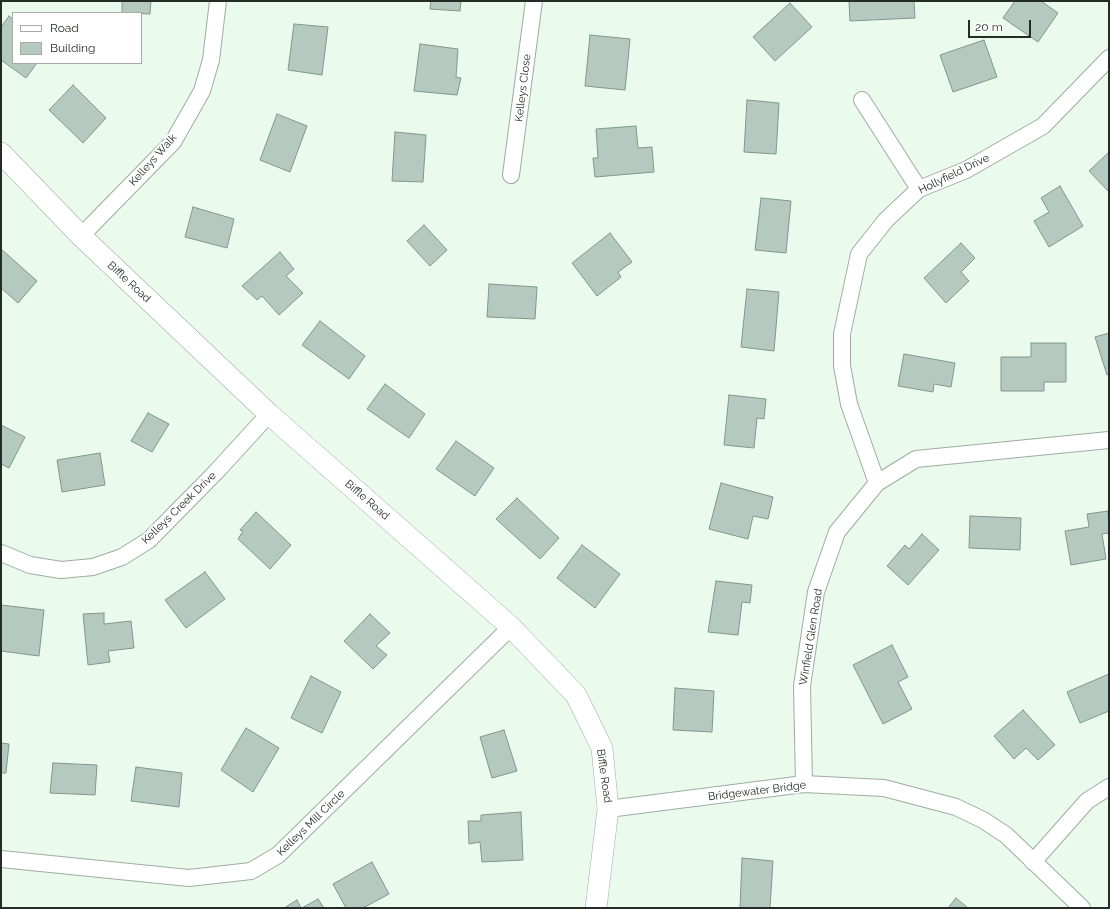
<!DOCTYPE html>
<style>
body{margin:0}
#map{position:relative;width:1110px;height:909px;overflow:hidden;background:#eafbed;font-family:Raleway,sans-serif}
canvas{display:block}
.frame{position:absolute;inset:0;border:2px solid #252b26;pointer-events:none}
.legend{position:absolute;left:12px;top:12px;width:130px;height:52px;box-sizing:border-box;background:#fff;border:1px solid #a8aaa8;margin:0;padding:5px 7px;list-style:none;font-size:12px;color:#252b26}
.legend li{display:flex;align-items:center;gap:8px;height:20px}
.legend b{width:20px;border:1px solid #a8aaa8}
.scale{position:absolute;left:968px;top:20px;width:63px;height:18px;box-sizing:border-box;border:2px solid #252b26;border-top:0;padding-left:5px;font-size:12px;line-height:14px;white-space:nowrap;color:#252b26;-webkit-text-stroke:3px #fff;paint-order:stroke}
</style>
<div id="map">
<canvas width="1110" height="909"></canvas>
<div class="frame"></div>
<ul class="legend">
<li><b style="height:5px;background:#fff"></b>Road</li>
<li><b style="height:11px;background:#b4cac1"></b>Building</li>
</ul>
<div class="scale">20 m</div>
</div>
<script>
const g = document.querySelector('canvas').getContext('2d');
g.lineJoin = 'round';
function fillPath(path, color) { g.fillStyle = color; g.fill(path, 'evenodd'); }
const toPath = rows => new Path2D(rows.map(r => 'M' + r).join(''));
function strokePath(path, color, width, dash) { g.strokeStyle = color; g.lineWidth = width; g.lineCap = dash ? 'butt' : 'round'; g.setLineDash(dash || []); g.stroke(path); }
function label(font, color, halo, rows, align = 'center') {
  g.font = font + ' Raleway,sans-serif'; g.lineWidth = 3.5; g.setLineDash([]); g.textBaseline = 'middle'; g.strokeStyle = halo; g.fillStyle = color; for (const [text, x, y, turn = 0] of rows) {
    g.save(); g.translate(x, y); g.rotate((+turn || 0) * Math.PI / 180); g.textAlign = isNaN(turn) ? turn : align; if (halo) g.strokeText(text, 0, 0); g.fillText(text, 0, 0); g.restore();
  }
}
const building = toPath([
 [122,1,151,1,150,14,122,13,122,1],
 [431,1,461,1,460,11,430,9,431,1],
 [849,1,914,1,915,18,850,21,849,1],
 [1015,1,1041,1,1058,13,1038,42,1003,18,1015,1],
 [790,3,812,27,775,61,753,37,790,3],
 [9,16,13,19,13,63,37,63,26,78,1,60,1,27,9,16],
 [294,24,328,27,322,75,288,70,294,24],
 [590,35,630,39,625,90,585,86,590,35],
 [984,40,997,77,953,92,940,55,984,40],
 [420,44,458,49,456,77,461,78,457,95,414,91,420,44],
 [73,85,106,118,83,143,49,110,73,85],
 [747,100,779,103,776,154,744,152,747,100],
 [277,114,307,126,290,172,260,160,277,114],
 [636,126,638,148,652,147,654,172,595,177,593,158,598,158,596,129,636,126],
 [395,132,426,135,423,182,392,181,395,132],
 [1109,152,1109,192,1089,171,1109,152],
 [1060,186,1083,226,1049,247,1034,221,1049,212,1041,198,1060,186],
 [761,198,791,201,786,253,755,250,761,198],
 [193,207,234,219,227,248,185,237,193,207],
 [424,225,447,250,430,266,407,241,424,225],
 [610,233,632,262,618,272,621,277,597,296,572,263,610,233],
 [961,243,975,258,961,272,969,281,946,303,924,278,961,243],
 [1,249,37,281,18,303,1,288,1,249],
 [280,252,294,269,286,276,303,293,279,315,262,296,257,300,242,286,280,252],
 [489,284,537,287,535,319,487,317,489,284],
 [747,289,779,292,774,351,741,347,747,289],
 [320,321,365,356,349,379,302,345,320,321],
 [1109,333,1109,374,1107,375,1095,337,1109,333],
 [1031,343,1066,343,1066,382,1044,382,1044,391,1001,391,1001,357,1031,357,1031,343],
 [904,354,955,363,951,387,934,384,933,392,898,386,904,354],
 [385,384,425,414,409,438,367,409,385,384],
 [729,395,766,399,764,419,757,418,754,448,724,445,729,395],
 [148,413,169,424,152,452,131,441,148,413],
 [1,425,25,437,9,468,1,464,1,425],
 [456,441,494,468,475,496,436,469,456,441],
 [100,453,105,485,62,492,57,460,100,453],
 [721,483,773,497,768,519,753,516,748,539,709,529,721,483],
 [517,498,559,538,540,559,496,519,517,498],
 [1108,511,1109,533,1102,534,1106,559,1071,565,1065,531,1089,527,1087,514,1108,511],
 [256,512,291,545,270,569,238,539,243,531,240,530,256,512],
 [970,516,1021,518,1020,550,969,548,970,516],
 [922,534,939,550,908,585,887,566,905,545,909,549,922,534],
 [582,545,620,574,595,608,557,578,582,545],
 [205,572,225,599,186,628,165,600,205,572],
 [716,581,752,585,750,603,742,602,738,635,708,632,716,581],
 [1,605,44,610,39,656,1,651,1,605],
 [104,613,104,624,131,621,134,648,108,651,110,662,88,665,83,614,104,613],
 [370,614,390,633,376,646,387,655,373,669,344,641,370,614],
 [892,645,908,677,898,682,912,709,883,724,853,665,892,645],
 [1109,674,1109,711,1080,723,1067,692,1109,674],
 [311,676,341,692,322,733,291,718,311,676],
 [675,688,714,691,712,732,673,730,675,688],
 [1023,710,1055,745,1038,760,1026,748,1014,759,994,736,1023,710],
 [246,728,279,748,253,792,221,770,246,728],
 [504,730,517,771,492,778,480,737,504,730],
 [1,743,9,744,6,773,1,773,1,743],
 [53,763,97,765,95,795,50,793,53,763],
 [136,767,182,773,179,807,131,801,136,767],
 [521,812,523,860,482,862,480,842,469,844,468,821,481,821,481,815,521,812],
 [742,858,773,861,770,908,740,908,742,858],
 [372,862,389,894,363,908,346,908,333,884,372,862],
 [956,898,968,908,948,908,956,898],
 [318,899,324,908,302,908,318,899],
 [297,900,301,908,284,908,297,900]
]);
fillPath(building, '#b4cac1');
strokePath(building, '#81968e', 1);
const minor = toPath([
 [862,100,919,189],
 [511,175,534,1],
 [81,236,173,142,202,91,211,60,218,1],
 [877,483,849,404,842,366,842,334,859,254,886,220,919,189,966,170,1043,126,1109,58],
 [1,553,30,565,61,570,93,567,122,557,149,540,216,472,269,414],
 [804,784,802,686,816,592,837,532,877,483,916,459,1109,440],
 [608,809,804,784,884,788,956,807,983,820,1006,835,1082,908],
 [1,859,189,878,251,871,278,855,511,627],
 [1033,862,1087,801,1109,787]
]);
const tertiary = toPath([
 [1,153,81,236,269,414,511,627,576,695,602,748,608,809,596,908]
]);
strokePath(minor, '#9dada0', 18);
strokePath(tertiary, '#9dada0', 22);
strokePath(minor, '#fff', 16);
strokePath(tertiary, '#fff', 21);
label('11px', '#252b26', '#fff', [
 ["Kelleys Close",523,88,-83],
 ["Kelleys Walk",153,160,-48],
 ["Hollyfield Drive",954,174,-26],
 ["Biffle Road",129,282,43],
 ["Biffle Road",367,500,41],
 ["Kelleys Creek Drive",179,508,-44],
 ["Winfield Glen Road",811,637,-81],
 ["Biffle Road",604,776,82],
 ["Bridgewater Bridge",757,791,-7],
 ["Kelleys Mill Circle",311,823,-44]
]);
</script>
